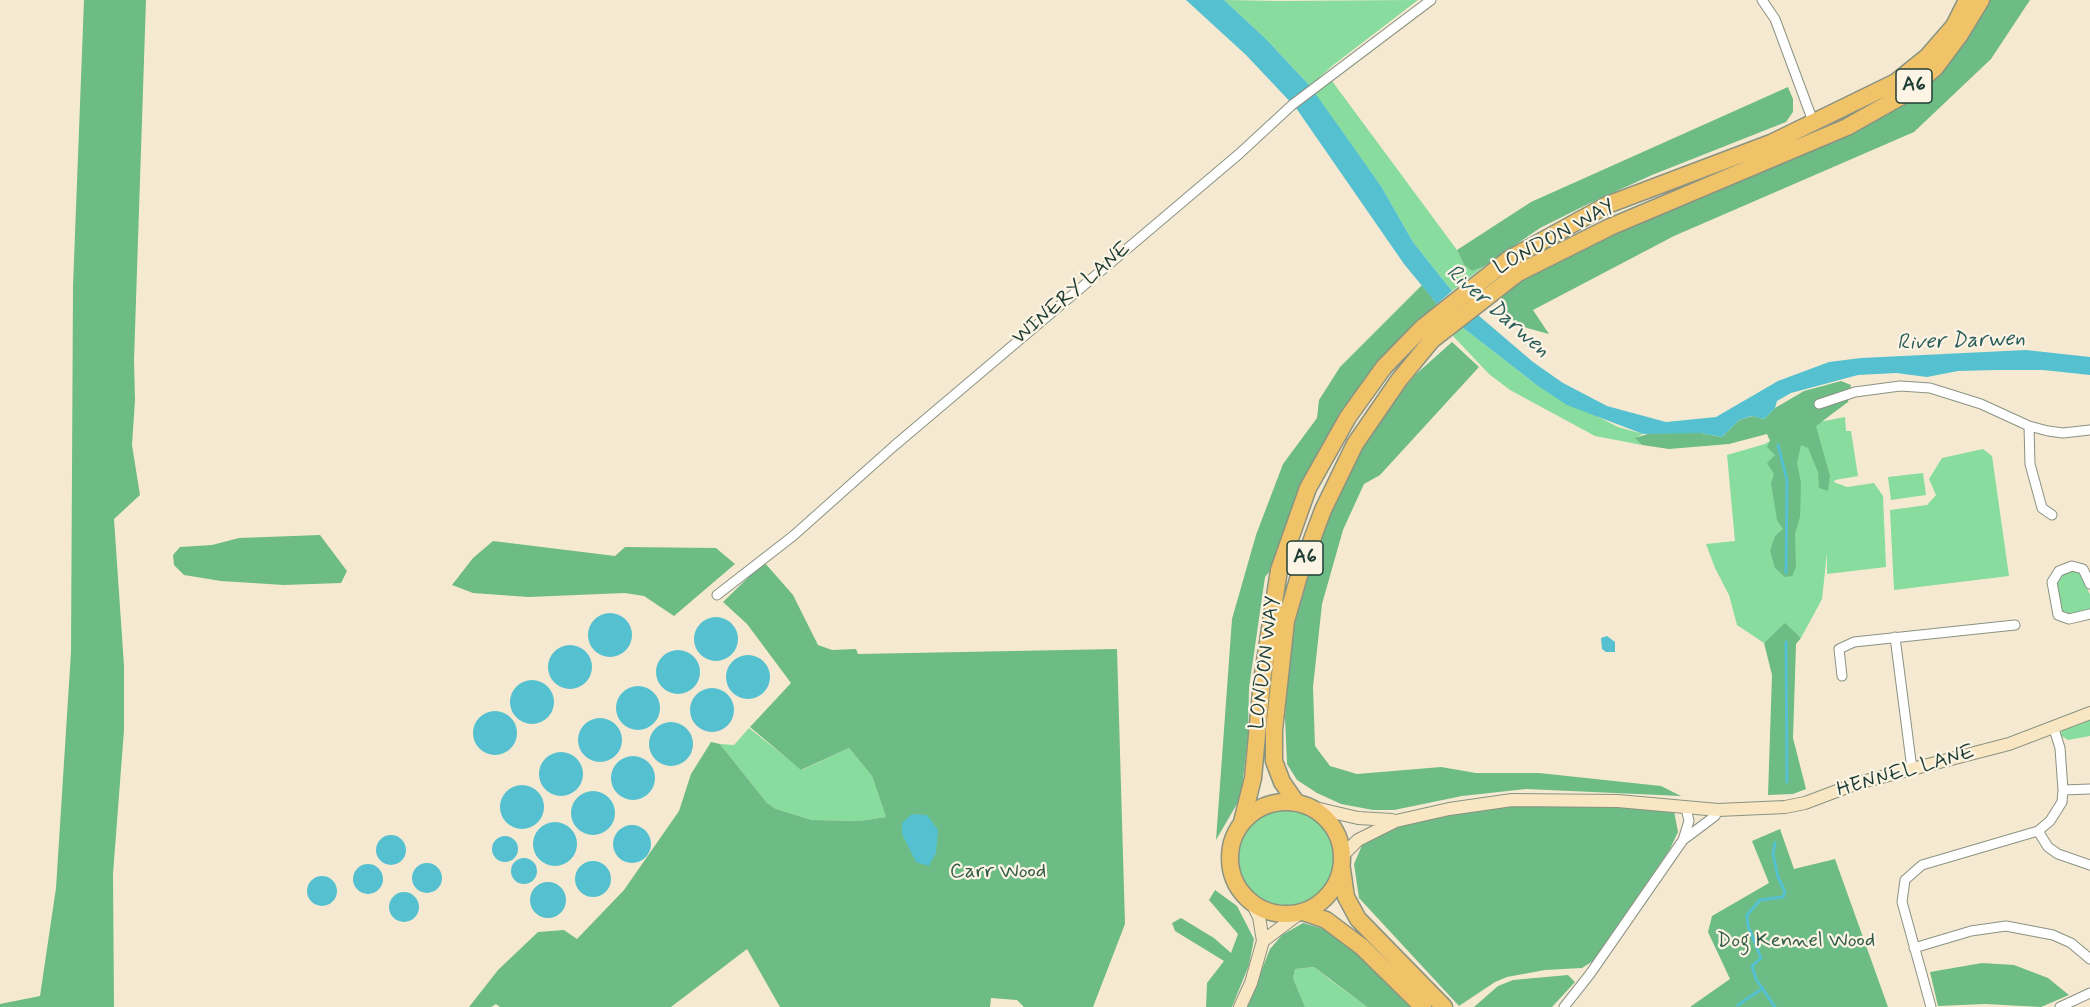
<!DOCTYPE html>
<style>
body{margin:0}
canvas{display:block;background:#f6e9d1}
</style>
<canvas width="2090" height="1007"></canvas>
<script>
const g = document.querySelector('canvas').getContext('2d');
g.lineJoin = 'round';
function fillPath(path, color) { g.fillStyle = color; g.fill(path, 'evenodd'); }
const toPath = rows => new Path2D(rows.map(r => 'M' + r).join(''));
function strokePath(path, color, width, dash) { g.strokeStyle = color; g.lineWidth = width; g.lineCap = dash ? 'butt' : 'round'; g.setLineDash(dash || []); g.stroke(path); }
function label(font, color, halo, rows, align = 'center') {
  g.font = font + ' Mynerve,sans-serif'; g.lineWidth = 4.5; g.setLineDash([]); g.textBaseline = 'middle'; g.strokeStyle = halo; g.fillStyle = color; for (const [text, x, y, turn = 0] of rows) {
    g.save(); g.translate(x, y); g.rotate((+turn || 0) * Math.PI / 180); g.textAlign = isNaN(turn) ? turn : align; if (halo) g.strokeText(text, 0, 0); g.fillText(text, 0, 0); g.restore();
  }
}
fillPath(toPath([
 [1224,0,1280,1,1418,0,1332,66,1310,86,1266,39],
 [1332,81,1457,250,1464,265,1472,271,1483,267,1452,291,1413,242,1381,186,1315,94],
 [1462,327,1538,386,1618,427,1643,434,1636,438,1642,445,1595,436,1510,390,1489,374,1453,336],
 [1808,416,1809,424,1845,417,1846,431,1851,431,1858,476,1835,480,1834,482,1847,487,1874,483,1883,496,1886,567,1827,574,1827,553,1822,599,1801,638,1785,624,1764,643,1737,625,1729,595,1715,568,1706,544,1735,541,1727,455,1765,444],
 [1983,449,1992,456,2009,576,1894,590,1890,510,1927,505,1936,495,1929,479,1942,458],
 [1923,473,1926,495,1891,500,1888,477],
 [2068,569,2081,573,2090,595,2090,610,2063,615,2060,613,2056,580],
 [2090,717,2090,736,2068,740,2060,735,2064,728],
 [749,728,802,770,849,748,872,776,886,817,859,821,812,820,776,809,767,803,720,744,734,745],
 '1239 858a48 48 0 1 1 96 0a48 48 0 1 1-96 0Z',
 [1314,967,1329,979,1367,1007,1305,1007,1293,978,1295,969]
]), '#87dc9e');
fillPath(toPath([
 [84,0,146,0,134,360,135,400,132,445,140,495,114,519,124,666,124,730,113,874,114,1007,0,1007,0,1004,40,996,56,888,71,652,73,286],
 [1989,0,2030,0,1991,59,1914,132,1674,236,1533,310,1549,334,1527,328,1501,314,1502,296,1536,271,1694,197,1784,161,1949,62,1978,22],
 [1788,87,1793,99,1793,112,1786,122,1652,175,1588,204,1540,228,1483,267,1472,271,1464,265,1457,250,1531,202],
 [1422,285,1437,304,1371,372,1332,429,1297,496,1270,571,1265,577,1249,688,1248,734,1241,797,1216,840,1232,619,1256,535,1283,464,1317,418,1319,400,1340,367],
 [1452,342,1479,367,1380,475,1364,484,1343,530,1322,604,1313,687,1315,746,1330,766,1357,774,1441,767,1476,773,1539,773,1661,786,1681,796,1526,789,1462,796,1394,810,1373,810,1341,804,1317,793,1297,780,1287,764,1285,717,1291,637,1321,532,1354,463,1383,415,1415,375],
 [1841,381,1851,385,1848,402,1816,426,1830,476,1828,491,1819,488,1818,472,1808,448,1801,445,1797,463,1801,483,1800,517,1795,534,1796,567,1792,576,1785,577,1775,568,1770,551,1775,536,1783,529,1777,520,1771,483,1774,474,1767,463,1775,455,1767,447,1770,441,1767,434,1729,444,1669,449,1642,445,1635,438,1651,433,1701,433,1722,437,1739,420,1753,416,1764,419,1775,408,1804,391],
 [320,535,347,571,341,583,284,585,221,581,184,575,174,565,173,555,180,547,212,545,239,538],
 [493,541,615,556,625,547,716,548,735,564,674,616,644,596,625,593,528,597,473,593,452,585,473,558],
 [764,562,793,595,818,645,832,650,856,649,858,654,1117,649,1125,924,1093,1007,1024,1007,1017,1000,991,998,990,1007,780,1007,747,949,671,1007,500,1007,496,1004,491,1007,469,1007,498,970,538,932,564,930,577,939,624,890,679,811,691,774,711,742,720,744,767,803,776,809,812,820,859,821,886,817,872,776,849,748,801,770,750,727,791,683,747,624,723,602],
 [1785,623,1801,638,1796,644,1793,738,1806,789,1793,794,1768,795,1772,675,1764,643],
 [1579,803,1674,811,1678,832,1670,849,1593,961,1582,968,1545,970,1507,977,1495,982,1459,1006,1359,898,1354,864,1363,843,1392,827,1489,806],
 [1780,829,1794,869,1835,859,1888,1007,1690,1007,1730,979,1708,932,1712,916,1769,883,1752,841],
 [1215,890,1237,906,1254,939,1249,965,1232,1007,1206,1007,1207,983,1224,961,1175,931,1172,923,1181,918,1214,938,1231,953,1238,934,1209,900],
 [1303,923,1327,930,1350,947,1410,1007,1367,1007,1314,967,1295,969,1293,978,1305,1007,1247,1007,1270,949,1282,935],
 [1982,963,2014,965,2048,978,2069,995,2041,1007,1985,1004,1938,1006,1930,972],
 [1568,975,1575,982,1552,1007,1474,1007,1498,986,1513,980]
]), '#6dbc85');
fillPath(toPath([
 [1186,0,1224,0,1266,39,1310,86,1381,186,1413,242,1452,291,1437,304,1404,264,1296,108,1246,55],
 [1478,315,1533,362,1563,383,1607,406,1666,422,1716,417,1778,381,1829,362,1861,358,2026,350,2090,357,2090,375,2043,370,1997,370,1958,371,1927,377,1896,373,1858,375,1791,393,1777,401,1775,408,1764,419,1752,416,1739,420,1722,437,1701,433,1643,434,1567,405,1538,386,1462,327],
 '588 635a22 22 0 1 1 44 0a22 22 0 1 1-44 0Z',
 '694 639a22 22 0 1 1 44 0a22 22 0 1 1-44 0Z',
 [1607,636,1615,642,1615,652,1606,652,1602,649,1601,638],
 '548 667a22 22 0 1 1 44 0a22 22 0 1 1-44 0Z',
 '656 672a22 22 0 1 1 44 0a22 22 0 1 1-44 0Z',
 '726 677a22 22 0 1 1 44 0a22 22 0 1 1-44 0Z',
 '510 702a22 22 0 1 1 44 0a22 22 0 1 1-44 0Z',
 '616 708a22 22 0 1 1 44 0a22 22 0 1 1-44 0Z',
 '690 710a22 22 0 1 1 44 0a22 22 0 1 1-44 0Z',
 '473 733a22 22 0 1 1 44 0a22 22 0 1 1-44 0Z',
 '578 740a22 22 0 1 1 44 0a22 22 0 1 1-44 0Z',
 '649 744a22 22 0 1 1 44 0a22 22 0 1 1-44 0Z',
 '539 774a22 22 0 1 1 44 0a22 22 0 1 1-44 0Z',
 '611 778a22 22 0 1 1 44 0a22 22 0 1 1-44 0Z',
 '500 807a22 22 0 1 1 44 0a22 22 0 1 1-44 0Z',
 '571 813a22 22 0 1 1 44 0a22 22 0 1 1-44 0Z',
 [912,814,927,815,938,830,936,853,929,866,916,862,902,834,902,823],
 '533 844a22 22 0 1 1 44 0a22 22 0 1 1-44 0Z',
 '613 844a19 19 0 1 1 38 0a19 19 0 1 1-38 0Z',
 '376 850a15 15 0 1 1 30 0a15 15 0 1 1-30 0Z',
 '492 849a13 13 0 1 1 26 0a13 13 0 1 1-26 0Z',
 '511 871a13 13 0 1 1 26 0a13 13 0 1 1-26 0Z',
 '575 879a18 18 0 1 1 36 0a18 18 0 1 1-36 0Z',
 '412 878a15 15 0 1 1 30 0a15 15 0 1 1-30 0Z',
 '353 879a15 15 0 1 1 30 0a15 15 0 1 1-30 0Z',
 '307 891a15 15 0 1 1 30 0a15 15 0 1 1-30 0Z',
 '530 900a18 18 0 1 1 36 0a18 18 0 1 1-36 0Z',
 '389 907a15 15 0 1 1 30 0a15 15 0 1 1-30 0Z'
]), '#55c1d0');
strokePath(toPath([
 [1778,445,1787,480,1786,573],
 [1786,642,1787,782],
 [1775,843,1773,854,1778,877,1785,892,1783,897,1760,900,1747,915,1748,926,1761,958,1752,966,1756,979,1775,1007],
 [1738,1005,1763,988]
]), '#55c1d0', 3);
const street = toPath([
 [1762,0,1775,19,1814,124],
 [1819,404,1855,392,1900,386,1930,388,1981,404,2029,426,2048,431,2063,433,2090,430],
 [2029,426,2030,464,2042,508,2052,515],
 [2090,584,2083,569,2072,566,2059,571,2052,582,2058,615,2069,619,2090,614],
 [717,595,793,536,894,446,1239,154,1292,105,1431,0],
 [1895,637,1912,769],
 [1842,676,1839,649,1854,642,2015,625],
 [2063,790,2090,789],
 [2038,831,2048,847,2058,854,2090,865],
 [1683,840,1715,816,1718,810],
 [1914,948,1971,931,2006,926,2053,935,2071,943,2090,959],
 [1564,1007,1590,974,1683,840,1689,821,1686,808],
 [1931,1007,1902,902,1905,880,1922,865,2038,831,2050,821,2062,802,2063,790,2060,748,2054,729],
 [2060,1007,2090,993]
]);
const secondary = toPath([
 [1311,807,1358,818,1392,820],
 [1343,855,1358,840,1396,821,1449,809,1512,800,1618,801,1718,810,1785,807,1805,803,1858,783,2009,744,2090,713],
 [1263,941,1300,913],
 [1240,1007,1251,983,1263,941,1259,917,1252,903]
]);
const highway = toPath([
 '1230 858a56 56 0 1 1 112 0a56 56 0 1 1-112 0Z',
 [1296,802,1282,782,1274,761,1274,730,1286,621,1301,569,1323,510,1355,444,1399,380,1432,340,1518,273,1610,227,1847,127,1902,96,1935,68,1959,36,1981,0],
 [1242,822,1253,778,1262,681,1279,570,1308,488,1348,417,1384,367,1422,328,1509,259,1607,205,1771,143,1896,82,1927,57,1954,26,1967,0],
 [1342,869,1346,897,1358,919,1444,1007],
 [1303,912,1326,920,1362,947,1423,1007]
]);
strokePath(street, '#8a9382', 11);
strokePath(secondary, '#8a9382', 14);
strokePath(highway, '#8a9382', 19);
strokePath(street, '#fff', 9);
strokePath(secondary, '#f9e7c3', 12);
strokePath(highway, '#f0c369', 16);
for (const [x, y, w] of [
 [1914,86,36],
 [1305,558,36]
]) { const box = new Path2D(); box.roundRect(x - w / 2, y - 17, w, 34, 4.5); g.fillStyle = '#fcf5e5'; g.fill(box); strokePath(box, '#1f3d34', 1.5); }
label('bold 20px', '#1f3d34', null, [
 ["A6",1914,86],
 ["A6",1305,558]
]);
label('21px', '#1f3d34', '#fcf5e5', [
 ["LONDON WAY",1555,238,-29],
 ["WINERY LANE",1072,294,-40],
 ["LONDON WAY",1266,663,-83],
 ["HENNEL LANE",1906,772,-16]
]);
label('21px', '#345d49', '#fcf5e5', [
 ["Carr Wood",998,873],
 ["Dog Kennel Wood",1796,942]
]);
label('italic 22px', '#2c5e5b', '#fcf5e5', [
 ["River Darwen",1497,312,41],
 ["River Darwen",1961,342,-2]
]);
</script>
